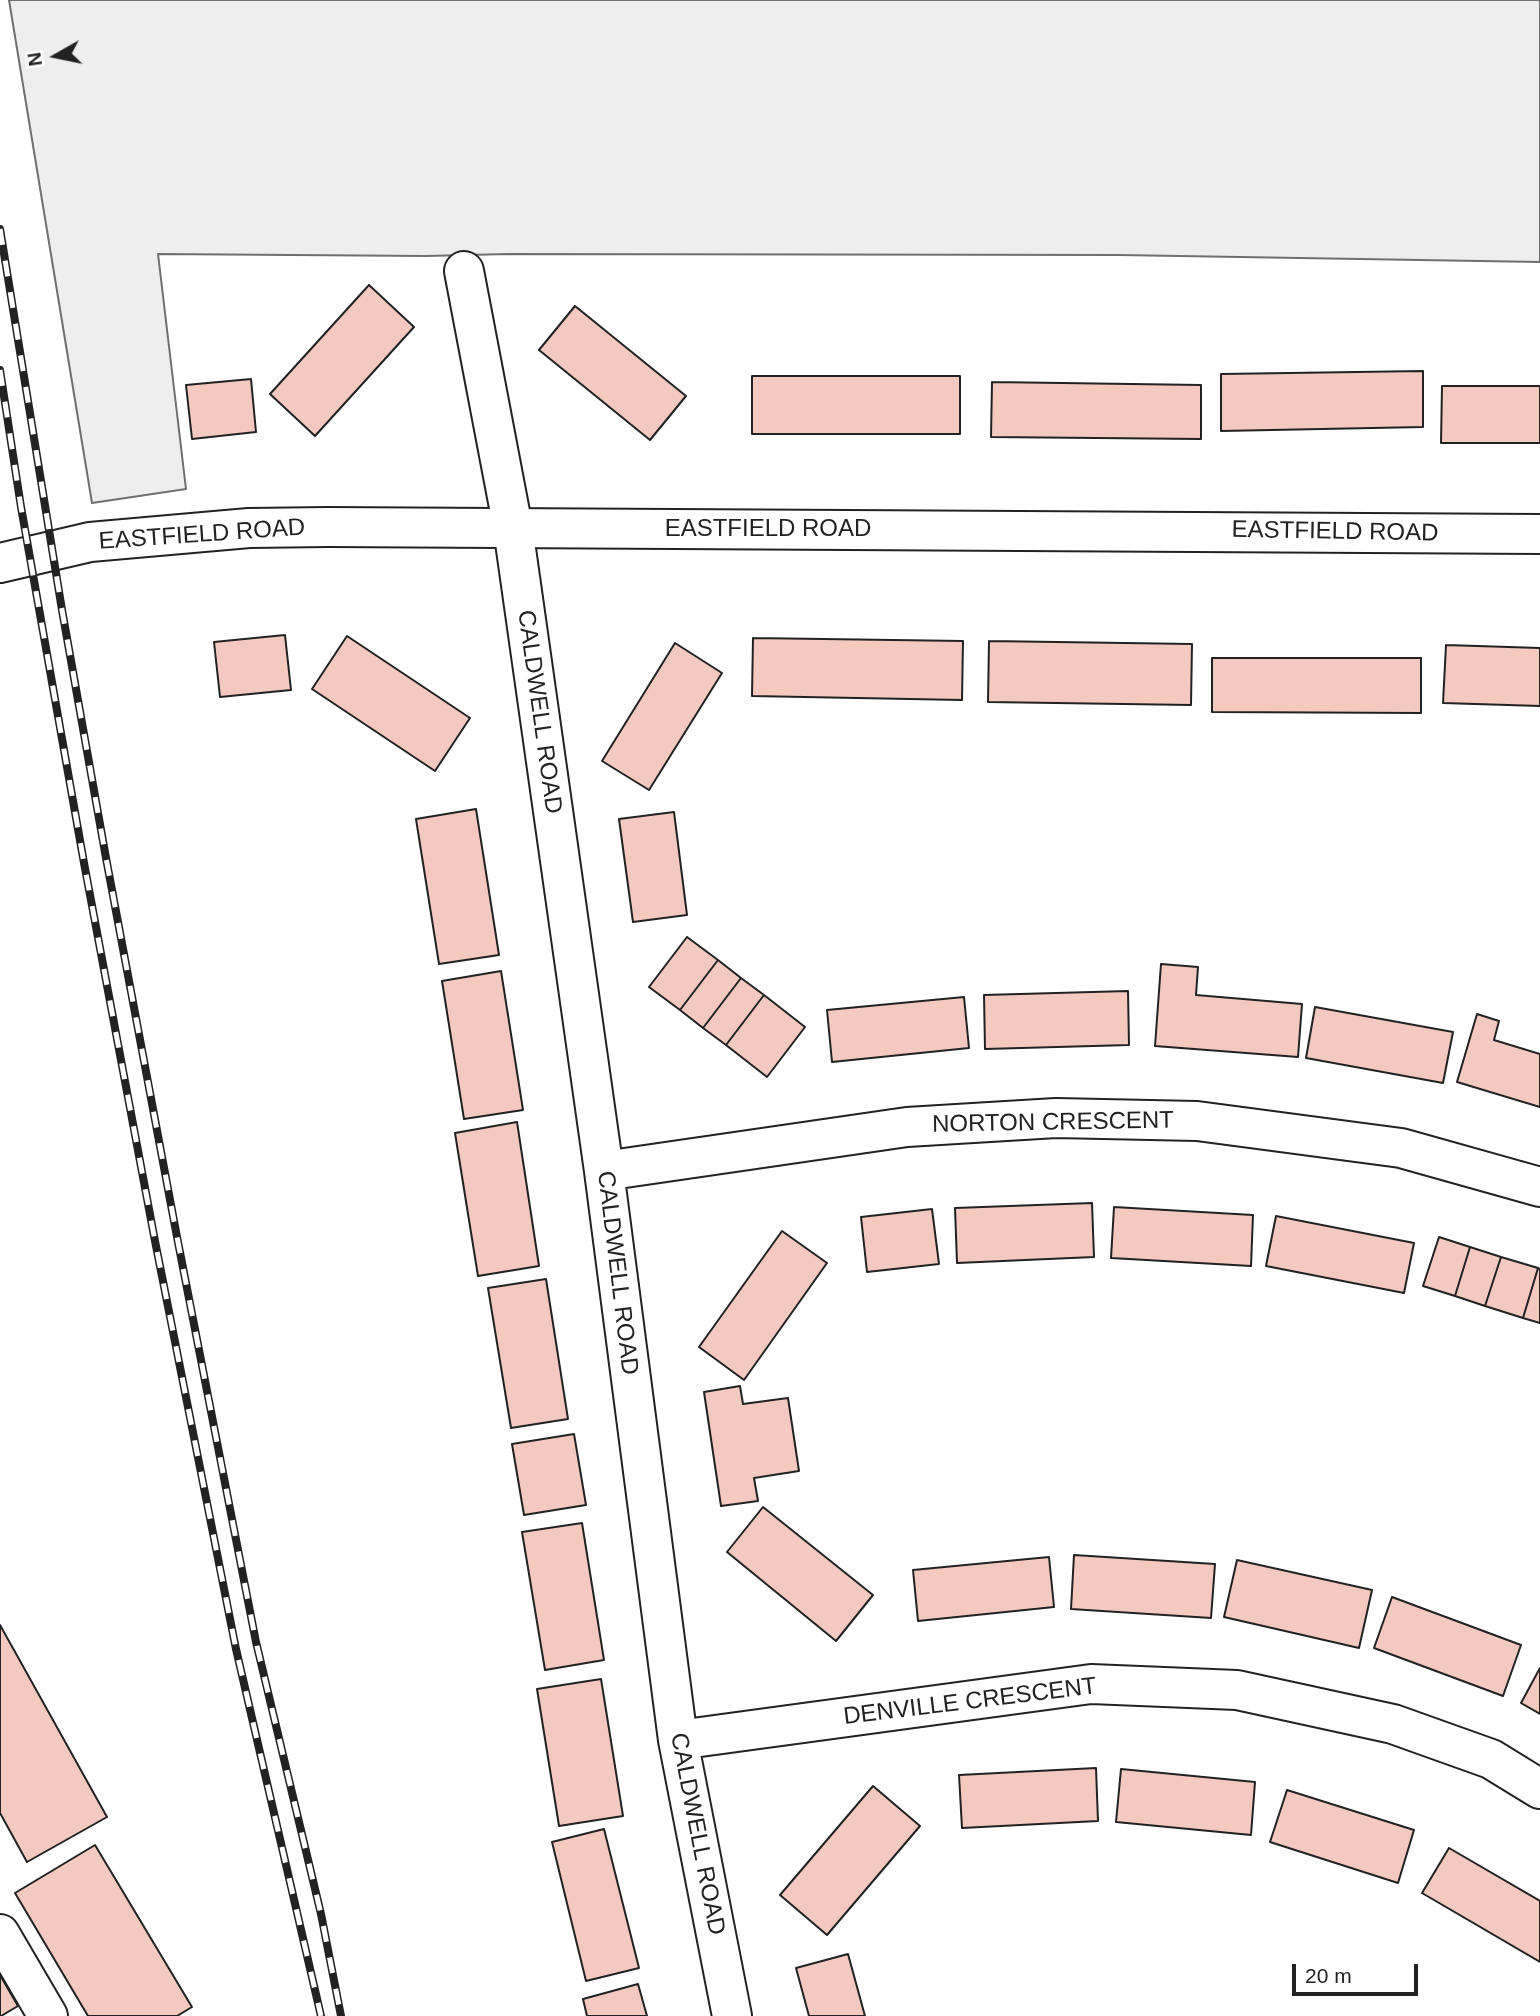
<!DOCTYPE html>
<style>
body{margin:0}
#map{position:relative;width:1540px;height:2016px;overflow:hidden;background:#fff;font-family:Helvetica,sans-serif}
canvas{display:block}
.north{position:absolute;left:21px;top:21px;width:70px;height:70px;-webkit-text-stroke:5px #fff;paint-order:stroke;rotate:261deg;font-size:19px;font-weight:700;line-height:28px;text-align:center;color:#222}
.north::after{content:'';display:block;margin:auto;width:24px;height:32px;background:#222;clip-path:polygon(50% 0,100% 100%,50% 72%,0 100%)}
.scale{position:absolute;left:1292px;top:1964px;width:126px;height:32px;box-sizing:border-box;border:4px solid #222;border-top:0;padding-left:9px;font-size:21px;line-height:24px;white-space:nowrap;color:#222;-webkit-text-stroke:5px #fff;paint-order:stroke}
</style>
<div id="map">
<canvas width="1540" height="2016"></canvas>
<div class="north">N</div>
<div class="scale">20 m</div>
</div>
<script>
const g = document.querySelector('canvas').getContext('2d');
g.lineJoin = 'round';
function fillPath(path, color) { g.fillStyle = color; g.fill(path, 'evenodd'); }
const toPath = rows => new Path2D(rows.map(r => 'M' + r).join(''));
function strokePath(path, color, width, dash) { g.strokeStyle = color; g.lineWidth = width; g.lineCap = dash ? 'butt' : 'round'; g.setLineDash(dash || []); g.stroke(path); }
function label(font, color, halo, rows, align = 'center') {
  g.font = font + ' Helvetica,sans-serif'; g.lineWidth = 5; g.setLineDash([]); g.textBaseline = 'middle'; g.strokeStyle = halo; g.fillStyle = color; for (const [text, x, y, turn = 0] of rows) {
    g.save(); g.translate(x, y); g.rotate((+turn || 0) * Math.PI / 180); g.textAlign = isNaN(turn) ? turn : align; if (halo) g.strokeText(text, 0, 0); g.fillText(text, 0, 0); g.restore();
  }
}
const green = toPath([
 [9,0,1540,0,1540,262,1119,255,508,254,426,256,158,254,186,489,92,503,9,0]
]);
fillPath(green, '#eee');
strokePath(green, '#6f6f6f', 2);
const building = toPath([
 [369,285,414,327,315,436,270,394,369,285],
 [575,306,686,396,650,440,539,350,575,306],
 [1423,371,1423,427,1221,431,1221,374,1423,371],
 [752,376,960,376,960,434,752,434,752,376],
 [251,379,256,432,192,439,186,385,251,379],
 [992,382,1201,385,1201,439,991,437,992,382],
 [1442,386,1540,386,1540,443,1441,443,1442,386],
 [285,635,291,690,220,697,214,642,285,635],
 [347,636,470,718,435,771,312,689,347,636],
 [753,638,963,641,962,700,752,696,753,638],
 [989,641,1192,644,1191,705,988,702,989,641],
 [675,643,722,673,649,790,602,761,675,643],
 [1446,645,1540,648,1540,706,1443,703,1446,645],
 [1212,658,1421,658,1421,713,1212,712,1212,658],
 [476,809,499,955,439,964,416,819,476,809],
 [674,812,687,915,633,922,619,819,674,812],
 [687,937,718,960,680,1010,649,987,687,937],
 [718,960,741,978,703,1028,680,1010,718,960],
 [1161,964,1198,967,1196,995,1302,1004,1298,1057,1155,1046,1161,964],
 [501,971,523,1110,464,1119,442,981,501,971],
 [741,978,764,995,726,1045,703,1028,741,978],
 [1128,991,1129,1045,985,1049,984,995,1128,991],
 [764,995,805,1027,767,1077,726,1045,764,995],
 [964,997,969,1048,832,1062,827,1010,964,997],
 [1315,1007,1453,1032,1443,1083,1306,1058,1315,1007],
 [1477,1014,1499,1021,1494,1040,1540,1054,1540,1107,1457,1082,1477,1014],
 [517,1122,539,1266,478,1276,455,1133,517,1122],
 [1092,1203,1094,1257,957,1263,955,1208,1092,1203],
 [1114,1207,1253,1215,1251,1266,1111,1258,1114,1207],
 [932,1209,939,1264,867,1272,861,1217,932,1209],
 [1276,1216,1414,1243,1404,1293,1266,1266,1276,1216],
 [782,1231,827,1263,744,1380,699,1347,782,1231],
 [1439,1237,1470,1247,1455,1296,1423,1286,1439,1237],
 [1470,1247,1501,1257,1485,1306,1455,1296,1470,1247],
 [1501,1257,1538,1268,1523,1318,1485,1306,1501,1257],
 [1538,1268,1540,1269,1540,1323,1523,1318,1538,1268],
 [546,1279,568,1419,511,1428,488,1288,546,1279],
 [740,1386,743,1404,788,1398,799,1471,754,1478,758,1501,721,1506,704,1392,740,1386],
 [574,1434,586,1505,524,1515,512,1444,574,1434],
 [763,1507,873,1595,836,1641,727,1552,763,1507],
 [582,1523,604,1660,545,1670,522,1532,582,1523],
 [1074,1555,1215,1564,1211,1618,1071,1609,1074,1555],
 [1049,1557,1054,1607,918,1621,913,1570,1049,1557],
 [1237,1560,1372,1590,1359,1648,1224,1617,1237,1560],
 [1392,1597,1521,1645,1503,1696,1374,1648,1392,1597],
 [0,1625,107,1817,27,1862,0,1813,0,1625],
 [1540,1668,1540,1714,1521,1703,1540,1668],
 [601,1679,623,1816,559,1826,537,1689,601,1679],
 [1096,1768,1098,1821,962,1828,959,1775,1096,1768],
 [1121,1769,1255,1782,1251,1835,1116,1822,1121,1769],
 [873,1786,920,1826,827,1935,780,1895,873,1786],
 [1287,1790,1414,1830,1398,1883,1270,1842,1287,1790],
 [604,1829,639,1968,586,1981,552,1842,604,1829],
 [95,1845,192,2007,177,2016,88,2016,15,1893,95,1845],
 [1449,1848,1540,1901,1540,1962,1422,1893,1449,1848],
 [848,1954,865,2016,809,2016,796,1968,848,1954],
 [0,1975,18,2006,1,2016,0,2016,0,1975],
 [638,1984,647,2016,587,2016,583,1999,638,1984]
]);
fillPath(building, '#f3c9c0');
strokePath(building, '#222', 2);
const minor = toPath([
 [464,271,513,528,604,1171,678,1740,732,2016],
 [604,1171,907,1127,1056,1118,1197,1121,1401,1148,1540,1187],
 [678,1740,1091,1684,1237,1690,1393,1724,1491,1759,1540,1789],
 [0,1934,48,2016]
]);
const tertiary = toPath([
 [0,563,90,542,249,528,328,527,1540,534]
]);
strokePath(minor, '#222', 42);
strokePath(tertiary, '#222', 42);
strokePath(minor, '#fff', 38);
strokePath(tertiary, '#fff', 38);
const rail = toPath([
 [0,229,62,610,106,858,177,1237,256,1642,321,1914,341,2016],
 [0,370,21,507,84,863,155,1241,236,1649,321,2016]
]);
strokePath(rail, '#222', 8);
strokePath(rail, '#fff', 5, [16]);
label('24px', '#222', '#fff', [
 ["EASTFIELD ROAD",768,529],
 ["EASTFIELD ROAD",1335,532,1],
 ["EASTFIELD ROAD",202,535,-4],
 ["CALDWELL ROAD",539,712,82],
 ["NORTON CRESCENT",1053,1123,-1],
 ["CALDWELL ROAD",617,1273,83],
 ["DENVILLE CRESCENT",970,1702,-7],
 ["CALDWELL ROAD",697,1834,79]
]);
</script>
